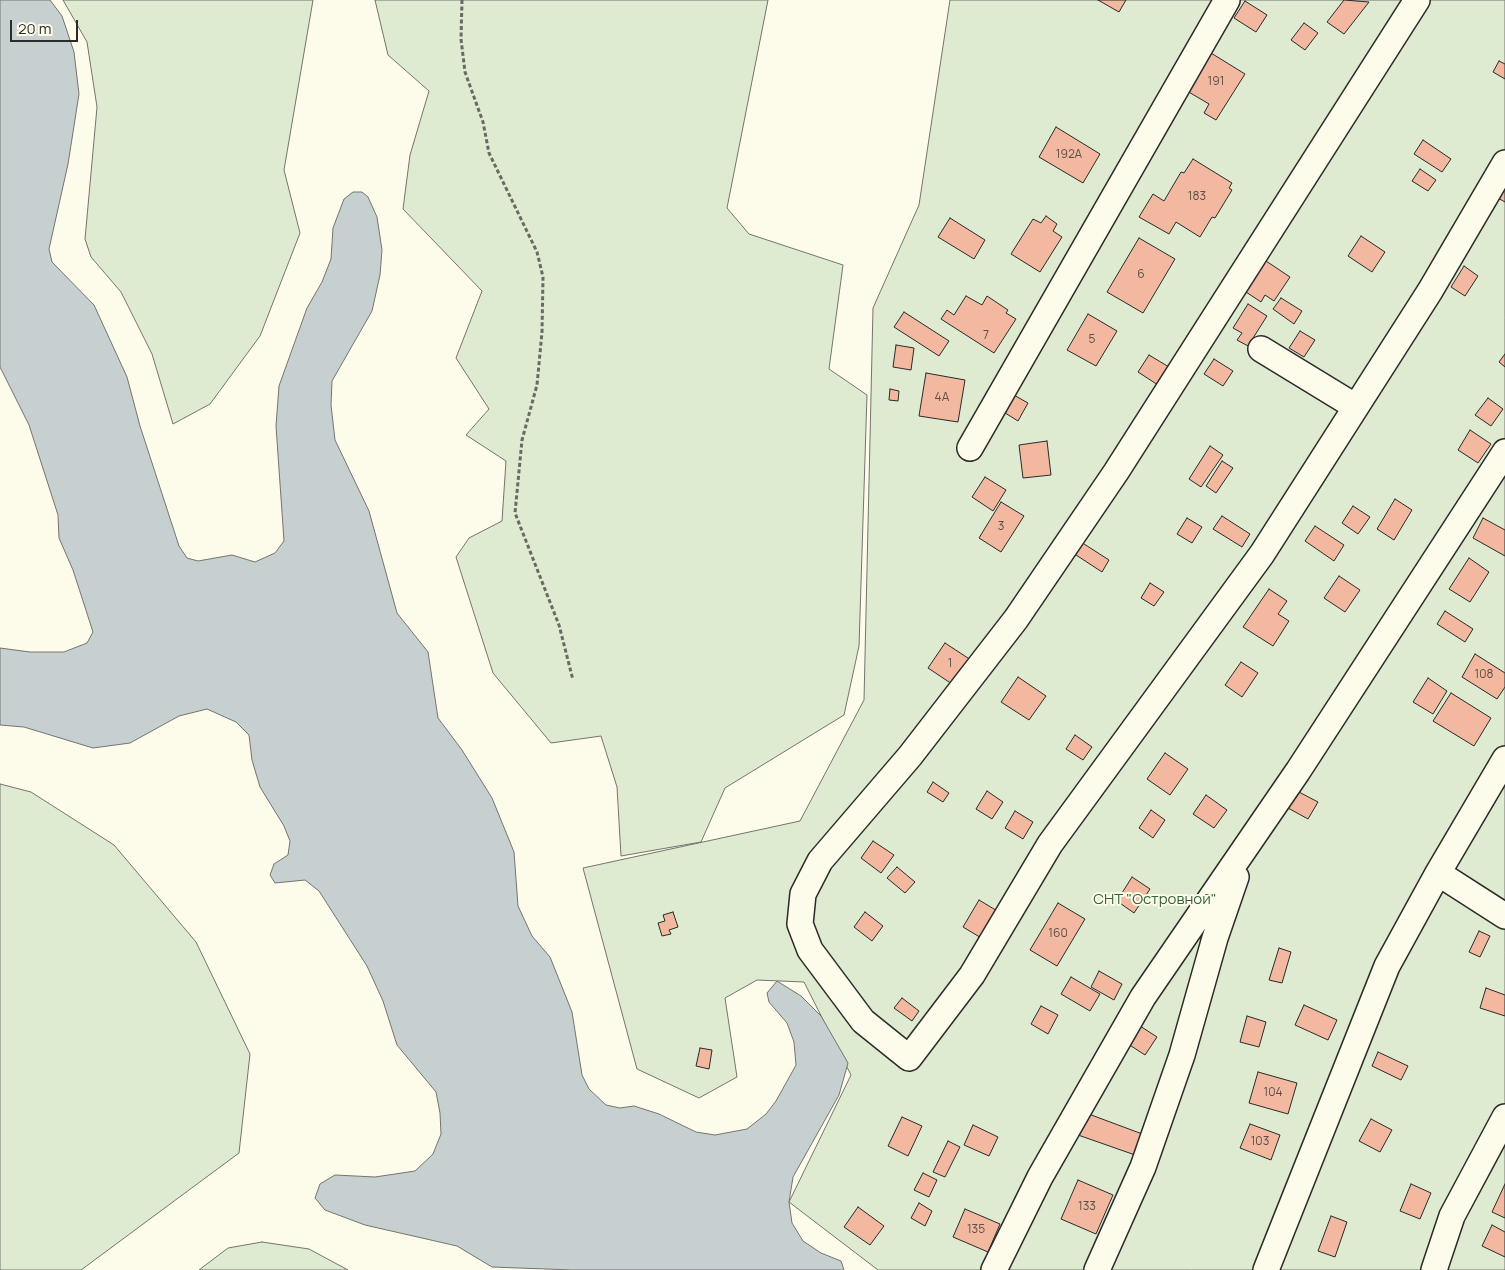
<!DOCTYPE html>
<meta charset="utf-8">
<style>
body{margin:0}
#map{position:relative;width:1505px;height:1270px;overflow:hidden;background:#fdfbea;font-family:Manrope,sans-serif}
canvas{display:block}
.scale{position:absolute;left:10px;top:20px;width:68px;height:22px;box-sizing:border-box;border:2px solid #2b2b2b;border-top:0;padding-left:6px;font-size:15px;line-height:18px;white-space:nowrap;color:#2b2b2b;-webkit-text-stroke:4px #fdfbea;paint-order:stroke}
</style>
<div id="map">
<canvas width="1505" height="1270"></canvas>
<div class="scale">20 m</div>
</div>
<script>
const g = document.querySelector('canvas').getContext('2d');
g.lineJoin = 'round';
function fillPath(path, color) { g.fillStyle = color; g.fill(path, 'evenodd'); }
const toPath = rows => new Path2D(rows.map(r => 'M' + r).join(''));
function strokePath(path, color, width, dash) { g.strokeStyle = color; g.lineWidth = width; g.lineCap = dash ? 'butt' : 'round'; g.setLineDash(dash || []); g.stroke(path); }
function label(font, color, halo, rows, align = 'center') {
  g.font = font + ' Manrope,sans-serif'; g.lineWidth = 4; g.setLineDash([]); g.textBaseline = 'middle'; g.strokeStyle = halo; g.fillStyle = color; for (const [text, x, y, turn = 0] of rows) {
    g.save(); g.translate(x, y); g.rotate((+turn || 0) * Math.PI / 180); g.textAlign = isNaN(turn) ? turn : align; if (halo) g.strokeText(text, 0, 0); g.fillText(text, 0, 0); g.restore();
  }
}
const green = toPath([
 [63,0,313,0,284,170,300,233,260,336,210,404,173,424,152,354,121,292,91,257,85,239,97,107,87,42,63,0],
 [375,0,768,0,727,208,749,234,843,265,829,369,867,395,859,646,844,715,725,788,701,842,621,856,617,787,601,736,551,743,493,673,456,557,469,538,502,521,506,461,466,435,489,409,456,358,482,291,403,209,410,155,429,91,388,55,375,0],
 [950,0,1505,0,1505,1270,878,1270,789,1202,851,1075,804,982,757,980,725,998,737,1077,699,1098,637,1069,583,868,800,821,864,700,873,308,919,205,950,0],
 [0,784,31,792,114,845,196,942,250,1054,239,1153,81,1270,0,1270,0,784],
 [262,1242,309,1249,348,1270,199,1270,228,1248,262,1242]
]);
fillPath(green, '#deebd1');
strokePath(green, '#74746e', 1);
const water = toPath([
 [0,0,50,0,62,16,74,52,79,94,68,164,49,249,52,262,94,305,127,377,140,426,179,546,187,558,198,561,232,555,255,562,275,553,284,541,276,426,279,386,307,308,322,282,331,259,333,228,344,199,353,192,362,192,368,197,377,217,382,250,380,275,372,311,332,381,331,405,335,440,369,511,397,613,428,652,438,718,462,750,492,798,514,852,518,906,532,936,550,957,572,1012,582,1075,589,1089,606,1105,620,1108,634,1106,659,1114,696,1132,715,1135,747,1129,766,1114,776,1101,796,1065,794,1042,787,1023,769,1002,767,993,777,981,801,996,821,1016,848,1063,839,1095,793,1177,789,1202,792,1223,803,1241,821,1253,841,1261,844,1270,573,1270,492,1267,457,1246,365,1225,325,1210,315,1198,320,1184,335,1175,375,1177,415,1171,433,1154,441,1134,440,1113,436,1092,397,1045,383,1001,367,966,319,891,305,880,275,883,270,875,274,864,288,855,290,841,284,826,260,787,252,760,249,735,236,722,207,709,179,716,130,743,93,748,24,727,0,725,0,648,30,652,64,652,87,643,93,632,73,570,59,538,58,515,29,425,0,367,0,0]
]);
fillPath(water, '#c7d0d0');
strokePath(water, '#74746e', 1);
const building = toPath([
 [1098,0,1126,0,1119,12,1098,0],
 [1344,0,1369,2,1344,34,1327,22,1344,0],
 [1245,1,1267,15,1256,32,1234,18,1245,1],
 [1304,23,1318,33,1305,50,1291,40,1304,23],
 [1211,53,1245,74,1216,120,1204,113,1209,104,1187,91,1211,53],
 [1499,61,1505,64,1505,79,1493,72,1499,61],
 [1056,127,1100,154,1083,183,1039,157,1056,127],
 [1423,140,1451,159,1442,172,1414,154,1423,140],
 [1193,159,1232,183,1229,188,1232,190,1215,218,1212,217,1200,237,1176,222,1169,234,1139,217,1153,194,1164,201,1181,172,1184,173,1193,159],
 [1420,169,1436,180,1428,191,1412,181,1420,169],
 [1505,179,1505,202,1496,197,1505,179],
 [1046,216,1057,224,1053,231,1062,237,1040,272,1011,254,1033,219,1041,223,1046,216],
 [950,218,985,240,974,259,938,237,950,218],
 [1361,236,1385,252,1372,272,1348,256,1361,236],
 [1139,238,1175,259,1143,313,1107,292,1139,238],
 [1263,259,1290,277,1274,301,1265,295,1261,302,1243,290,1263,259],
 [1464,266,1478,276,1465,296,1451,287,1464,266],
 [966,296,982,305,987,296,1008,310,1006,313,1016,319,994,353,941,319,947,310,954,315,966,296],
 [1281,298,1302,311,1294,324,1273,309,1281,298],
 [1248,304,1267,316,1248,346,1237,340,1242,333,1233,328,1248,304],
 [904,312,949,341,939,356,894,327,904,312],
 [1088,314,1117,331,1096,366,1067,350,1088,314],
 [1300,331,1315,340,1304,357,1289,348,1300,331],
 [896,345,914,348,911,370,893,367,896,345],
 [1505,354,1505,367,1499,362,1505,354],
 [1149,355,1169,367,1158,385,1138,372,1149,355],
 [1214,359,1233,371,1223,386,1204,374,1214,359],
 [926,373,965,380,958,422,919,416,926,373],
 [890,389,899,391,898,401,889,400,890,389],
 [1012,394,1028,403,1018,421,1002,411,1012,394],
 [1488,398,1503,409,1491,426,1475,415,1488,398],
 [1470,430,1491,444,1478,463,1458,450,1470,430],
 [1047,441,1051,475,1023,478,1019,445,1047,441],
 [1210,446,1223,455,1201,487,1189,479,1210,446],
 [1222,461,1233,468,1216,493,1206,486,1222,461],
 [985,477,1006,490,993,511,972,497,985,477],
 [1395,499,1412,510,1394,540,1377,529,1395,499],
 [1001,502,1024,516,1001,552,979,538,1001,502],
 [1353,506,1370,517,1358,534,1342,523,1353,506],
 [1222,516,1250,534,1242,547,1213,529,1222,516],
 [1187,518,1202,527,1192,543,1177,534,1187,518],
 [1483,518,1505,530,1505,556,1473,538,1483,518],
 [1315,526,1344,545,1334,561,1305,541,1315,526],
 [1081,542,1109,560,1102,572,1073,553,1081,542],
 [1469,558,1489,572,1470,602,1449,589,1469,558],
 [1339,576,1360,590,1345,612,1324,598,1339,576],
 [1150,583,1164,592,1154,606,1141,598,1150,583],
 [1269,589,1287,601,1278,614,1289,621,1273,646,1243,627,1269,589],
 [1445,611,1473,629,1465,642,1437,624,1445,611],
 [945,643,971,660,955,686,928,668,945,643],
 [1475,654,1505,673,1505,687,1497,699,1462,677,1475,654],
 [1241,662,1258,673,1242,697,1225,685,1241,662],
 [1018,677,1046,696,1029,720,1001,702,1018,677],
 [1428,678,1447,691,1433,714,1413,702,1428,678],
 [1451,693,1491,718,1474,746,1433,721,1451,693],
 [1075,735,1092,747,1083,760,1066,749,1075,735],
 [1165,753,1188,769,1170,795,1147,779,1165,753],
 [933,782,949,793,943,802,927,792,933,782],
 [987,791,1003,802,992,819,976,809,987,791],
 [1297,791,1318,802,1308,819,1288,808,1297,791],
 [1206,795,1227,810,1214,828,1193,814,1206,795],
 [1151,810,1165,820,1153,838,1139,828,1151,810],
 [1015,811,1033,822,1023,839,1005,828,1015,811],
 [873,841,894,855,881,873,861,858,873,841],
 [897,867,915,882,905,893,887,878,897,867],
 [1132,877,1150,889,1134,913,1117,901,1132,877],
 [979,900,999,912,983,939,963,927,979,900],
 [1058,903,1085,919,1057,966,1030,950,1058,903],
 [673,912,678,927,669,930,671,934,662,936,658,923,665,921,663,915,673,912],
 [865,912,883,926,872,941,854,927,865,912],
 [1479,931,1490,936,1480,957,1469,952,1479,931],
 [1279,948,1291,952,1282,983,1269,980,1279,948],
 [1099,971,1122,984,1114,1000,1091,987,1099,971],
 [1071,977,1100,994,1090,1011,1061,994,1071,977],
 [1486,988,1505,995,1505,1016,1480,1008,1486,988],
 [902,998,919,1011,912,1021,894,1008,902,998],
 [1304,1005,1337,1020,1328,1040,1295,1025,1304,1005],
 [1041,1006,1058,1015,1048,1034,1031,1024,1041,1006],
 [1247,1016,1266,1022,1259,1047,1240,1042,1247,1016],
 [1137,1024,1157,1037,1145,1055,1125,1042,1137,1024],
 [700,1048,712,1050,709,1069,696,1066,700,1048],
 [1378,1052,1408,1066,1401,1080,1372,1066,1378,1052],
 [1258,1072,1297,1083,1288,1114,1249,1103,1258,1072],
 [1086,1113,1145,1135,1138,1156,1078,1135,1086,1113],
 [902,1117,922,1126,908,1156,888,1146,902,1117],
 [1371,1119,1392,1130,1380,1152,1359,1141,1371,1119],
 [1250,1124,1280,1135,1271,1160,1240,1148,1250,1124],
 [973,1125,998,1137,989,1156,964,1145,973,1125],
 [948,1141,960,1147,945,1177,933,1172,948,1141],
 [923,1173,937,1180,929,1197,914,1190,923,1173],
 [1078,1180,1113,1195,1096,1234,1061,1219,1078,1180],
 [1411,1184,1431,1193,1420,1219,1400,1211,1411,1184],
 [1505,1184,1505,1218,1492,1212,1505,1184],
 [919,1203,932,1211,925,1226,911,1218,919,1203],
 [858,1207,884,1226,870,1245,844,1227,858,1207],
 [965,1209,1000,1224,988,1252,953,1237,965,1209],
 [1331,1216,1347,1222,1335,1257,1318,1251,1331,1216],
 [1492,1225,1505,1232,1505,1257,1482,1246,1492,1225]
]);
fillPath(building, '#f2b8a0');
strokePath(building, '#2b2b2b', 1);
const minor = toPath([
 [1417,0,1116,472,1016,619,910,756,820,861,803,894,800,924,810,950,863,1021,909,1058,972,975,1050,844,1262,554,1430,291,1505,163],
 [1261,349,1356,407],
 [970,448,1227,0],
 [1438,873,1505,916],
 [994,1270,1040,1177,1143,997,1298,771,1505,452],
 [1097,1270,1143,1167,1182,1055,1215,938,1236,877],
 [1266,1270,1387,966,1438,873,1505,759],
 [1434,1270,1452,1216,1505,1117]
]);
strokePath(minor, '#2b2b2b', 28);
strokePath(toPath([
 [462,0,461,39,465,72,483,122,489,153,537,252,543,277,542,332,537,385,522,440,515,513,559,625,573,680]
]), '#6a6964', 3, [4, 2.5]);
strokePath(minor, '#fdfbea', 25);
label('12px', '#5d4e48', null, [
 ["191",1216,82],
 ["192А",1069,155],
 ["183",1197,197],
 ["6",1141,275],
 ["7",986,336],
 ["5",1092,340],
 ["4А",942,398],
 ["3",1001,527],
 ["1",950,664],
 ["108",1484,675],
 ["160",1058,934],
 ["104",1273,1093],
 ["103",1260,1142],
 ["133",1087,1207],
 ["135",976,1230]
]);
label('15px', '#34623c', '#fdfbea', [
 ["СНТ \"Островной\"",1155,900]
]);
</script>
